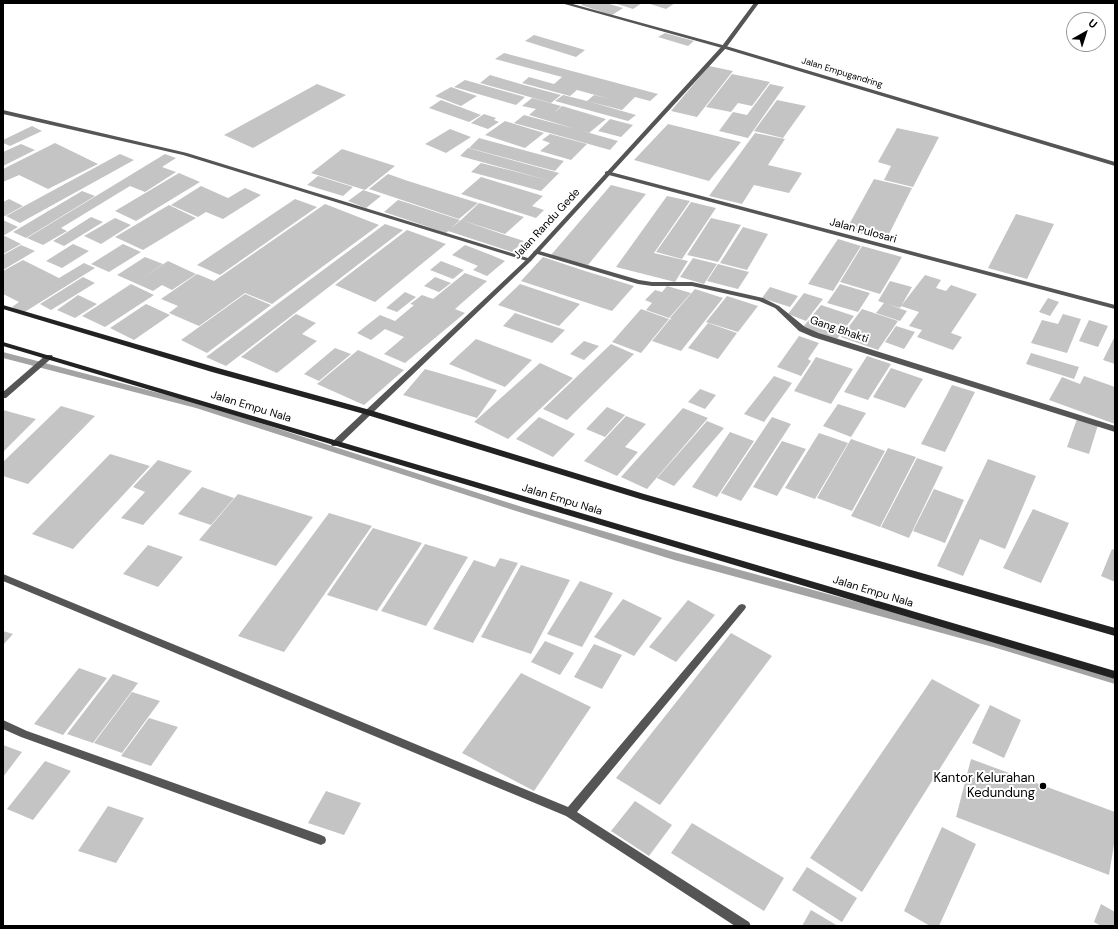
<!DOCTYPE html>
<style>
body{margin:0}
#map{position:relative;width:1118px;height:929px;overflow:hidden;background:#fff;font-family:"DM Sans",sans-serif}
canvas{display:block}
.frame{position:absolute;inset:0;border:4px solid #000;pointer-events:none}
.north{position:absolute;left:1066px;top:12px;width:40px;height:40px;box-sizing:border-box;background:#fff;border:1px solid #999;border-radius:50%;rotate:39deg;font-size:11px;font-weight:700;line-height:16px;text-align:center;color:#000}
.north::after{content:'';display:block;margin:auto;width:14px;height:18px;background:#000;clip-path:polygon(50% 0,100% 100%,50% 72%,0 100%)}
</style>
<div id="map">
<canvas width="1118" height="929"></canvas>
<div class="frame"></div>
<div class="north">U</div>
</div>
<script>
const g = document.querySelector('canvas').getContext('2d');
g.lineJoin = 'round';
const toPath = rows => new Path2D(rows.map(r => 'M' + r).join(''));
function fillPath(path, color) { g.fillStyle = color; g.fill(path, 'evenodd'); }
function strokePath(path, color, width, dash) { g.strokeStyle = color; g.lineWidth = width; g.lineCap = dash ? 'butt' : 'round'; g.setLineDash(dash || []); g.stroke(path); }
function label(font, color, halo, rows, align = 'center') {
  g.font = font + ' "DM Sans",sans-serif'; g.lineWidth = 4; g.setLineDash([]); g.textBaseline = 'middle'; g.strokeStyle = halo; g.fillStyle = color; for (const [text, x, y, turn = 0] of rows) {
    g.save(); g.translate(x, y); g.rotate((+turn || 0) * Math.PI / 180); g.textAlign = isNaN(turn) ? turn : align; if (halo) g.strokeText(text, 0, 0); g.fillText(text, 0, 0); g.restore();
  }
}
fillPath(toPath([
 [3,352,201,404,522,507,674,552,993,639,1115,676,1115,684,993,647,674,560,516,511,196,408,3,358,3,352]
]), '#a3a3a3');
fillPath(toPath([
 [584,3,606,3,623,8,612,15,581,5],
 [614,3,642,3,633,9],
 [647,3,675,3,666,9],
 [665,33,694,41,688,46,658,37],
 [534,35,585,50,576,57,525,41],
 [504,53,602,79,658,94,650,101,635,97,622,110,587,101,594,95,610,99,577,90,570,96,522,83,529,77,554,84,562,77,495,59],
 [709,66,733,71,697,117,671,111],
 [732,74,770,82,752,106,738,103,731,112,706,107],
 [490,75,524,85,561,95,551,103,480,83],
 [465,80,525,97,516,105,454,87],
 [317,84,346,95,253,148,224,135],
 [770,84,784,87,748,138,719,131,733,112,747,115],
 [451,87,462,91,477,96,461,106,435,96],
 [563,95,587,101,636,115,628,121,555,101],
 [532,98,561,106,553,114,562,106,606,119,589,133,529,115,536,109,522,106],
 [441,100,468,110,481,115,469,122,429,108],
 [777,100,806,106,783,138,754,131],
 [484,114,496,118,494,120,499,122,488,129,471,123],
 [524,115,572,128,618,141,610,150,514,123],
 [610,119,633,125,621,137,598,131],
 [505,121,544,133,525,148,485,135],
 [668,124,741,142,709,181,634,160],
 [32,126,42,131,10,146,3,143,3,140],
 [897,128,939,137,913,187,884,180,891,166,878,162],
 [450,129,471,137,446,153,425,144],
 [755,133,785,139,768,165,802,173,789,193,754,185,742,204,709,196],
 [550,134,587,144,571,160,540,151,550,143,542,140],
 [479,138,501,144,564,161,555,171,469,148],
 [55,143,98,164,48,189,19,175,3,182,3,170,5,168],
 [21,144,35,150,3,166,3,152],
 [468,148,515,161,559,173,551,181,460,156],
 [342,149,395,166,365,190,311,173],
 [120,154,134,160,20,223,6,216],
 [165,154,176,158,162,167,176,172,145,192,130,186,61,228,67,231,43,245,27,238],
 [481,163,509,170,551,181,541,191,471,172],
 [179,173,200,182,136,221,115,211],
 [388,174,408,181,478,203,459,219,369,189],
 [318,176,353,187,343,196,307,185],
 [481,177,543,196,532,206,544,210,536,218,461,194],
 [874,179,912,188,886,240,846,230],
 [611,185,646,194,588,265,551,255],
 [201,186,228,198,245,188,261,195,223,219,206,212,198,217,171,205],
 [363,190,381,196,366,208,348,201],
 [82,191,95,196,26,238,13,232],
 [667,196,690,201,654,253,688,261,675,282,616,267],
 [9,199,23,206,3,217,3,202],
 [295,199,317,207,220,275,197,265],
 [398,200,411,204,460,220,446,233,384,212],
 [691,202,716,208,682,259,656,252],
 [479,203,524,217,505,234,461,220],
 [325,204,379,225,272,304,245,293,199,326,169,313,178,306,161,299,197,274,214,281],
 [169,205,196,218,143,250,115,237],
 [1016,214,1054,224,1027,279,988,268],
 [91,217,103,222,64,246,53,241],
 [115,218,131,225,101,244,84,236],
 [711,218,741,225,718,262,687,255],
 [3,220,18,227,3,236],
 [461,220,502,234,524,241,512,252,448,231],
 [385,224,403,230,226,366,206,357],
 [743,227,768,234,747,270,720,263],
 [407,230,446,244,375,302,335,285],
 [5,236,21,244,3,254,3,237],
 [838,239,861,246,833,291,808,284],
 [73,244,89,251,62,268,46,261],
 [123,244,141,252,109,272,91,264],
 [21,245,35,251,3,270,3,255],
 [465,245,491,255,505,261,487,276,473,270,478,266,452,255],
 [862,246,902,257,880,294,840,282],
 [145,257,163,264,141,279,168,261,196,274,172,290,162,285,153,291,117,275],
 [543,257,585,271,634,286,612,311,521,281],
 [693,258,717,264,704,284,680,277],
 [23,260,59,278,84,263,95,268,23,313,12,307,19,302,3,294,3,271],
 [441,261,464,270,453,279,430,270],
 [718,264,749,272,738,289,707,281],
 [465,273,487,281,455,309,465,313,405,363,384,354,404,337,385,329,371,340,357,333,380,315,395,321,414,305,410,304,422,295,433,299],
 [925,275,941,280,936,288,946,291,951,285,977,294,951,333,962,337,953,350,917,337,922,330,909,326,919,312,901,306],
 [83,277,95,283,51,310,40,304],
 [435,277,451,283,439,292,424,286],
 [890,281,912,287,900,308,887,304,907,311,900,321,876,313,884,303,878,301],
 [131,284,154,295,105,327,82,316],
 [520,284,580,304,559,326,498,305],
 [840,284,870,293,858,312,827,303],
 [667,286,691,293,669,318,646,310,652,303,645,300,655,290,662,292],
 [770,287,798,296,790,307,762,298],
 [695,289,723,298,681,351,652,341,670,319,672,320,670,318],
 [405,292,416,297,397,312,386,308],
 [804,293,823,299,806,321,788,314],
 [245,294,271,305,207,353,181,340],
 [78,295,97,304,75,318,57,310],
 [727,296,758,306,738,332,706,322],
 [1048,298,1059,302,1050,316,1039,312],
 [146,304,170,315,134,340,110,328],
 [821,305,854,316,837,339,803,327],
 [641,309,669,319,641,353,612,342],
 [862,309,898,321,878,350,841,337],
 [515,313,565,330,552,343,503,326],
 [296,314,316,323,302,334,317,341,277,373,241,357],
 [1063,314,1081,319,1067,353,1031,343,1042,320,1058,324],
 [1089,320,1108,326,1098,347,1079,341],
 [708,323,737,333,718,359,688,348],
 [896,326,915,332,904,349,885,342],
 [799,336,819,343,808,359,811,361,801,376,777,367],
 [1115,336,1115,364,1103,360],
 [476,339,532,360,505,387,449,364],
 [584,341,599,346,584,360,570,354],
 [611,344,634,354,567,420,543,409],
 [335,348,351,354,319,381,304,374],
 [358,350,404,370,364,405,317,384],
 [1031,353,1079,367,1074,379,1026,364],
 [867,356,891,364,868,400,844,392],
 [816,357,853,369,831,404,794,391],
 [540,363,573,378,508,439,474,422],
 [891,368,923,379,905,408,873,397],
 [425,369,497,390,477,418,403,395],
 [774,376,792,383,764,422,744,414],
 [1084,376,1115,387,1115,424,1049,400,1062,377,1080,384],
 [952,385,975,392,945,452,921,444],
 [700,389,716,395,705,409,688,402],
 [838,404,866,413,851,437,823,426],
 [61,406,95,416,28,484,3,476,3,462],
 [607,407,625,415,605,437,586,429],
 [683,408,708,418,647,489,621,477],
 [3,410,36,419,3,452],
 [626,416,646,424,625,447,638,452,617,476,584,461],
 [539,417,575,434,553,457,516,439],
 [772,417,791,424,741,501,721,493],
 [1077,419,1098,425,1089,454,1067,447],
 [707,421,724,428,674,486,657,478],
 [730,432,754,441,717,497,692,487],
 [819,433,848,443,815,499,785,488],
 [851,439,885,451,852,511,817,498],
 [782,441,806,449,777,496,753,487],
 [888,448,916,457,880,527,851,516],
 [110,454,150,466,73,549,32,534],
 [917,458,943,467,909,538,881,527],
 [988,459,1036,476,1005,549,980,539,963,576,937,566],
 [158,460,192,471,143,525,121,518,145,492,133,487],
 [202,487,234,498,211,525,178,514],
 [934,489,964,500,945,543,913,531],
 [238,494,313,517,276,566,199,540],
 [1033,509,1069,523,1041,583,1003,568],
 [329,513,372,526,284,652,238,636],
 [373,528,422,543,377,611,327,595],
 [425,544,468,557,426,626,381,611],
 [148,545,183,557,158,587,123,574],
 [1112,549,1115,550,1115,582,1101,576],
 [500,558,518,563,473,643,433,629,474,560,495,567],
 [521,565,570,580,531,654,481,637],
 [580,581,613,593,582,647,547,634],
 [623,599,662,618,634,656,594,637],
 [688,600,715,615,676,662,649,647],
 [3,631,13,634,3,645],
 [731,633,772,656,660,805,616,778],
 [545,641,574,653,560,675,531,662],
 [594,644,622,655,602,689,574,677],
 [79,668,107,678,63,735,34,724],
 [521,673,591,707,534,791,462,753],
 [113,674,138,683,93,743,67,734],
 [932,679,980,705,862,892,810,858],
 [132,692,160,701,122,753,94,743],
 [990,705,1021,720,1004,758,972,743],
 [149,718,178,727,151,766,121,756],
 [3,745,22,752,3,777],
 [971,759,1115,812,1115,838,1109,875,956,817],
 [45,761,71,771,33,820,7,809],
 [326,791,361,803,344,835,308,823],
 [635,801,672,825,649,856,611,831],
 [108,806,144,818,116,863,78,851],
 [692,823,784,878,764,911,671,853],
 [942,827,976,844,939,926,930,926,904,911],
 [807,867,857,898,842,922,792,890],
 [1101,904,1115,912,1115,926,1101,926,1094,922],
 [811,910,838,926,802,926]
]), '#c4c4c4');
fillPath(toPath([
 [561,3,569,3,726,46,1115,162,1115,166,722,48,561,3],
 [3,110,187,153,531,259,532,260,529,262,527,261,183,155,3,114,3,110],
 [607,171,1115,305,1115,309,605,174,605,172,607,171],
 [536,250,639,280,652,282,692,282,763,298,779,306,805,327,819,333,1115,426,1115,432,813,337,799,331,775,308,759,301,692,286,652,286,638,284,534,253,533,252,536,250],
 [46,355,52,355,53,357,6,398,3,398,3,392,46,355],
 [3,574,568,807,739,605,742,604,745,605,746,607,745,609,577,812,749,922,751,926,735,926,566,816,3,581,3,574],
 [3,720,27,731,321,835,325,837,326,840,325,843,321,845,21,737,3,729,3,720]
]), '#555');
fillPath(toPath([
 [754,3,759,3,726,48,531,261,338,446,332,446,331,444,332,442,527,259,722,46,754,3]
]), '#555');
fillPath(toPath([
 [3,305,218,368,370,410,644,494,1115,628,1115,636,640,499,364,414,212,372,3,309,3,305],
 [3,342,1115,671,1115,679,3,346,3,342]
]), '#222');
for (const [x, y, r, color] of [
 [1043,786,4,"#000"]
]) { const dot = new Path2D(); dot.arc(x, y, r, 0, 2 * Math.PI); g.fillStyle = color; g.fill(dot); strokePath(dot, '#fff', 1.5); }
label('9px', '#000', '#fff', [
 ["Jalan Empugandring",842,73,17]
]);
label('11px', '#000', '#fff', [
 ["Jalan Randu Gede",547,224,-47],
 ["Jalan Pulosari",863,231,15],
 ["Gang Bhakti",839,330,19],
 ["Jalan Empu Nala",251,407,17],
 ["Jalan Empu Nala",562,500,17],
 ["Jalan Empu Nala",873,592,17]
]);
label('13px', '#000', '#fff', [
 ["Kantor Kelurahan",1035,779],
 ["Kedundung",1035,794]
], 'right');
</script>
